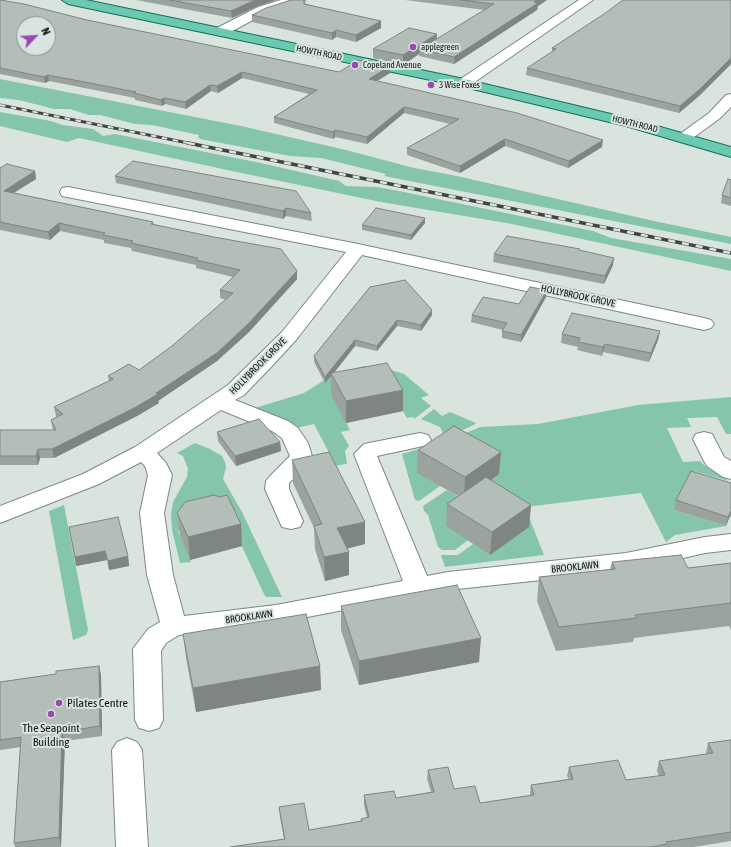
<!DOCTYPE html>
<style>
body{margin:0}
#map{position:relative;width:731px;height:847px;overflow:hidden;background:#d9e4df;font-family:"Asap Condensed",sans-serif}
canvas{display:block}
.north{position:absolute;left:16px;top:16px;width:40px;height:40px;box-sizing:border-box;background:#d9e4df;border:1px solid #89908d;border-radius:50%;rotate:65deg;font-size:11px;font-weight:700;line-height:16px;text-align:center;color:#101312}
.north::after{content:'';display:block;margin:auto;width:14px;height:18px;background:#9b47b5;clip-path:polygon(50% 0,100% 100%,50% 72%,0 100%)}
</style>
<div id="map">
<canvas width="731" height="847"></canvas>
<div class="north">N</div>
</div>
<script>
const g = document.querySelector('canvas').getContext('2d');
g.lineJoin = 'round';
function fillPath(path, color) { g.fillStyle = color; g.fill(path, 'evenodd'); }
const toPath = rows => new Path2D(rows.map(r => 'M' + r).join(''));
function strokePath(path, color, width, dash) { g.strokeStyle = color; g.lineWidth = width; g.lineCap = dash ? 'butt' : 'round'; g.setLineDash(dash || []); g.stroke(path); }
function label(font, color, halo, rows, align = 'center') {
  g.font = font + ' "Asap Condensed",sans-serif'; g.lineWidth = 4; g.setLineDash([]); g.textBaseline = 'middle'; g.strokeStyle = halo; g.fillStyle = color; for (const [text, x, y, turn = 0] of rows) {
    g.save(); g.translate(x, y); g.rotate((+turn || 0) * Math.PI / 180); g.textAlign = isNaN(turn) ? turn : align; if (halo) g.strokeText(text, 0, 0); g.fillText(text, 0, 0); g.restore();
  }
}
fillPath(toPath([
 [0,79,241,126,346,150,414,168,457,176,654,221,731,237,731,244,384,176,386,174,321,158,290,156,200,139,198,137,199,135,152,125,135,124,100,115,89,115,70,109,54,109,19,100,0,98],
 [0,112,51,121,62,125,93,129,103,136,115,134,261,163,339,181,346,186,377,187,399,191,593,231,611,238,731,259,731,271,512,224,381,202,232,171,79,138,67,142,0,126],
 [364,366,391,370,404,374,429,395,421,398,431,406,414,419,413,417,407,418,387,384,332,395,350,430,341,432,349,446,345,451,347,464,345,464,336,466,314,424,296,428,255,408,304,393,334,374],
 [731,397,731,434,726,434,717,417,687,418,691,427,667,428,683,462,700,461,705,466,729,481,694,471,674,510,726,526,675,535,666,542,641,493,525,507,544,555,445,567,441,555,458,555,473,544,490,555,468,540,455,550,442,550,438,547,428,515,424,511,423,506,447,490,464,500,499,474,440,486,419,501,415,500,402,454,447,441,480,427,538,424,638,405],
 [434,409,442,416,450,412,476,423,474,425,454,434,443,433,440,427,421,419],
 [195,443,210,449,222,456,225,462,226,467,223,479,242,512,282,597,266,597,263,592,229,518,178,531,191,562,180,563,172,530,171,514,173,502,187,477,188,469,183,456,177,453],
 [64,505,88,630,86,635,73,640,49,511]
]), '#85c5ab');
const minor = toPath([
 [281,0,300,0,298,3,266,13,225,35,220,36,213,32,215,29,258,7,281,0],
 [579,0,593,0,469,86,459,86,457,83,459,80,579,0],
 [731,94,731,107,719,119,690,140,680,140,677,137,680,134,709,113,726,95,731,94],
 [68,187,358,244,704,318,711,320,714,324,711,328,704,330,362,255,296,340,272,366,244,395,235,400,288,421,298,428,308,443,312,456,305,468,289,483,289,489,303,521,300,527,291,529,282,527,265,489,266,481,270,476,290,456,282,438,272,431,221,410,157,453,166,463,172,475,164,513,173,575,184,616,276,605,403,581,354,454,364,444,420,433,428,435,431,440,428,445,377,456,427,576,448,572,626,553,705,537,731,534,731,550,705,553,626,571,448,590,276,623,179,635,166,643,161,651,163,720,159,728,149,731,139,728,135,720,133,649,148,629,160,622,147,575,140,513,148,475,145,466,141,462,99,484,0,523,0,506,83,474,135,447,228,385,282,332,346,252,62,196,60,192,62,188,68,187],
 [704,432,712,434,724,457,731,461,731,479,723,477,707,466,704,461,693,439,696,434,704,432],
 [127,738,137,742,142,750,148,847,116,847,112,750,117,742,127,738]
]);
const major = toPath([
 [62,0,86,0,464,79,636,120,731,147,731,157,626,126,464,87,68,4,62,0]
]);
strokePath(minor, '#7e8783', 2);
strokePath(major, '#0c7257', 2);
fillPath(minor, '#fff');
fillPath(major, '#6cc9b0');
const railFar1 = toPath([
 [0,105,193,144]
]);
const rail = toPath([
 [188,143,731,253]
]);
strokePath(railFar1, '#404543', 3);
strokePath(rail, '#404543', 3.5);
strokePath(railFar1, '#d9e4df', 2, [5.5]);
strokePath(rail, '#d9e4df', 2.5, [7]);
fillPath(toPath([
 [0,0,87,20,339,72,390,66,390,73,376,81,602,147,568,168,505,146,460,173,407,155,407,148,450,124,404,113,367,144,335,137,333,139,274,123,274,117,309,94,242,78,218,93,211,91,186,109,165,104,162,106,135,100,135,98,49,81,45,83,0,74],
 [136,0,276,0,258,6,232,18],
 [291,0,306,0,305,4,381,21,381,28,356,42,336,37,332,40,252,22,252,15],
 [405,0,547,0,538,6,537,10,454,64,419,56,419,54,403,65,373,58,373,49,437,34,437,39,485,10],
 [731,0,731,64,699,96,679,113,526,75,527,68,552,52,552,48,604,14],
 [133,161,311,213,312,221,286,216,283,219,116,183,115,176],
 [0,168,35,171,36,179,14,193,153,222,154,224,297,271,297,279,249,332,217,361,158,401,159,403,137,416,54,458,40,458,38,465,0,465,0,430,53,430,51,420,57,417,56,416,54,407,109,381,108,376,139,370,172,346,226,300,220,298,220,290,233,277,196,268,196,265,132,251,131,248,104,243,104,240,60,231,50,240,0,230],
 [731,180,731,206,721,203,722,195],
 [425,223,411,240,362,230,362,225],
 [580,249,580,251,613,265,604,284,493,262,494,254],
 [370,287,432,315,421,331,397,326,377,351,355,346,334,373,403,411,346,423,331,395,331,376,325,383,314,362,314,356],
 [546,297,521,342,502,338,502,331,503,330,471,322,472,315,519,304],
 [660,331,658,340,649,362,603,352,602,356,577,350,578,347,561,343,562,334],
 [217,432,280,442,281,451,236,466,218,441],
 [418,450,499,474,491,480,531,505,529,527,490,555,446,526,447,504,458,496,417,473],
 [292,460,365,544,347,548,349,552,349,575,325,581,315,549,314,528,293,483],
 [731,483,731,517,730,516,726,526,674,510,676,500],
 [177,513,241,524,242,546,190,560,180,536],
 [69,527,128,556,129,566,109,570,107,560,76,566],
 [612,562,688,568,731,563,731,630,729,626,634,638,633,642,556,651,537,601,539,577,610,569],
 [341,606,479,662,359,685,341,630],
 [183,634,320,666,321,690,196,712,186,658],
 [99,666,101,675,102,736,65,741,61,847,15,847,14,843,21,747,0,750,0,682,56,674],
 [731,740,731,841,694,847,230,847,284,839,280,817,279,807,309,830,361,821,361,819,367,818,364,805,364,795,396,798,431,792,427,779,428,770,454,789,480,803,530,795,531,785,569,779,567,776,569,767,626,780,659,776,657,771,659,761,707,754,706,753,708,743]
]), '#9ba39f');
fillPath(toPath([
 [255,0,276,0,258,6,232,18,231,11],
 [537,0,547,0,538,6,537,10,454,64,454,57],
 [381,21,381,28,356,42,356,35],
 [336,30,336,37,332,40,332,33],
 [437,34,436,43,420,49,419,54,403,65,403,55],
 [731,58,731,64,699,96,679,113,680,106],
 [390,66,390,73,369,86,369,79],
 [242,72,242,78,218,93,217,86],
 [48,75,49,81,45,83,44,77],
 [210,85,211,91,186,109,185,102],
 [164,98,165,104,162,106,161,100],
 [404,107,404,113,367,144,367,137],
 [335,130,335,137,333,139,333,132],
 [505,139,505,146,460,173,460,166],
 [603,140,602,147,568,168,569,161],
 [35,171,36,179,5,198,4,191],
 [286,208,286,216,283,219,283,211],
 [425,218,425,223,411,240,411,235],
 [59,223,60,231,50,240,48,232],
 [614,258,613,265,604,284,605,276],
 [297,271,297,279,249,332,217,361,158,401,159,403,137,416,54,458,52,449,156,393],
 [547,290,546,297,521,342,521,335],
 [432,310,432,315,421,331,421,325],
 [397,320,397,326,377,351,377,346],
 [660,331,658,340,649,362,651,353],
 [355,340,355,346,332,375,331,373,331,376,325,383,325,377],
 [605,344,602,356,603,347],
 [403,390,403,411,346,423,346,401],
 [280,442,281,451,236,466,235,456],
 [38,449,40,458,38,465,36,456],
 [501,452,499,474,464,500,465,477],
 [531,505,529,527,490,555,492,532],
 [731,511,730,516,726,526,728,517],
 [365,522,365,544,338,551,337,528],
 [241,524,242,546,190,560,188,537],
 [105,551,107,560,76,566,75,557],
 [349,552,349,575,325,581,324,557],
 [128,556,129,566,109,570,108,561],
 [481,638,479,662,359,685,359,661],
 [99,666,101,675,102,736,100,726],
 [320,666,321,690,196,712,193,688],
 [62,732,65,741,61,847,59,837]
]), '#7e8582');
const building = toPath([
 [0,0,24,4,87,20,339,72,359,60,390,66,369,79,517,113,603,140,569,161,505,139,460,166,407,148,459,119,404,107,367,137,335,130,333,132,274,117,317,90,242,72,217,86,210,85,185,102,164,98,161,100,134,93,136,92,48,75,44,77,0,68,0,0],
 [24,24,48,24,48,48,24,48,24,24],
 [170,0,255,0,231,11,170,0],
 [291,0,304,0,304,4,381,21,356,35,336,30,332,33,252,15,266,8,291,0],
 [461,0,537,0,534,2,538,3,454,57,420,49,494,4,461,0],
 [623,0,731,0,731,58,700,89,680,106,527,68,556,49,552,48,604,14,623,0],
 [409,28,437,34,403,55,373,49,409,28],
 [133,161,296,191,311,213,286,208,283,211,115,176,133,161],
 [7,164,35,171,4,191,153,222,151,224,214,237,281,249,297,271,248,324,217,353,156,393,158,394,136,407,52,449,38,449,36,456,0,456,0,430,56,430,51,420,63,414,54,407,113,379,108,376,129,364,139,370,172,346,233,293,220,290,240,270,196,260,198,258,131,243,133,241,103,235,105,233,59,223,48,232,0,222,0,168,7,164],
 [728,179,731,180,731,198,722,195,728,179],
 [376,208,425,218,411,235,362,225,376,208],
 [507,236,580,249,579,250,614,258,605,276,494,254,507,236],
 [405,280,432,310,421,325,397,320,377,346,355,340,325,377,314,356,370,287,405,280],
 [530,287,547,290,521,335,502,331,507,323,472,315,483,297,519,304,530,287],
 [572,313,660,331,651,353,605,344,603,347,578,342,580,338,562,334,572,313],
 [387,363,403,390,346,401,331,373,387,363],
 [259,419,280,442,235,456,217,432,259,419],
 [454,426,501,452,465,477,418,450,454,426],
 [329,452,365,522,337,528,349,552,324,557,314,526,322,524,292,460,329,452],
 [691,471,731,483,731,511,728,517,676,500,691,471],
 [486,477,531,505,492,532,447,504,486,477],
 [214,495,220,497,227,495,241,524,188,537,177,513,185,502,214,495],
 [118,517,128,556,108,561,105,551,75,557,69,527,118,517],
 [681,555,688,568,731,563,731,603,635,615,637,618,559,627,539,577,615,569,612,562,681,555],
 [457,585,481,638,359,661,341,606,457,585],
 [306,614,320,666,193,688,183,634,306,614],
 [99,666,100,726,62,732,59,837,14,843,21,737,0,740,0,682,56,674,56,671,99,666],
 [731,740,731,832,666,842,667,844,651,847,230,847,285,839,279,807,304,803,309,830,362,821,361,819,369,817,364,795,394,791,396,798,434,792,428,770,448,767,454,789,475,786,480,803,534,795,531,785,573,779,569,767,618,760,626,780,665,775,659,761,713,753,708,743,731,740]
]);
fillPath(building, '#b4beb9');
strokePath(building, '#7e8582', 1);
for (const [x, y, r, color] of [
 [413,47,4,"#9b47b5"],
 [355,65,4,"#9b47b5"],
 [431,85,4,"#9b47b5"],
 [59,703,4,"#9b47b5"],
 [51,714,4,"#9b47b5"]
]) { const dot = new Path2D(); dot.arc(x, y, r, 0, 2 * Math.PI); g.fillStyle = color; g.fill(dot); strokePath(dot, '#d9e4df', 1.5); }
label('9px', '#101312', '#d9e4df', [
 ["applegreen",421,47],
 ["Copeland Avenue",363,65],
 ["3 Wise Foxes",439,85]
], 'left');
label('9px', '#101312', '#d9e4df', [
 ["HOWTH ROAD",319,53,12],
 ["HOWTH ROAD",635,124,14]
]);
label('10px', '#101312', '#d9e4df', [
 ["HOLLYBROOK GROVE",578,296,12],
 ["HOLLYBROOK GROVE",258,366,-45],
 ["BROOKLAWN",575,567,-6],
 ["BROOKLAWN",249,617,-8]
]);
label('12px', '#101312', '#d9e4df', [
 ["Pilates Centre",67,703],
 ["The Seapoint",51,728,"center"],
 ["Building",51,742,"center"]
], 'left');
</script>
